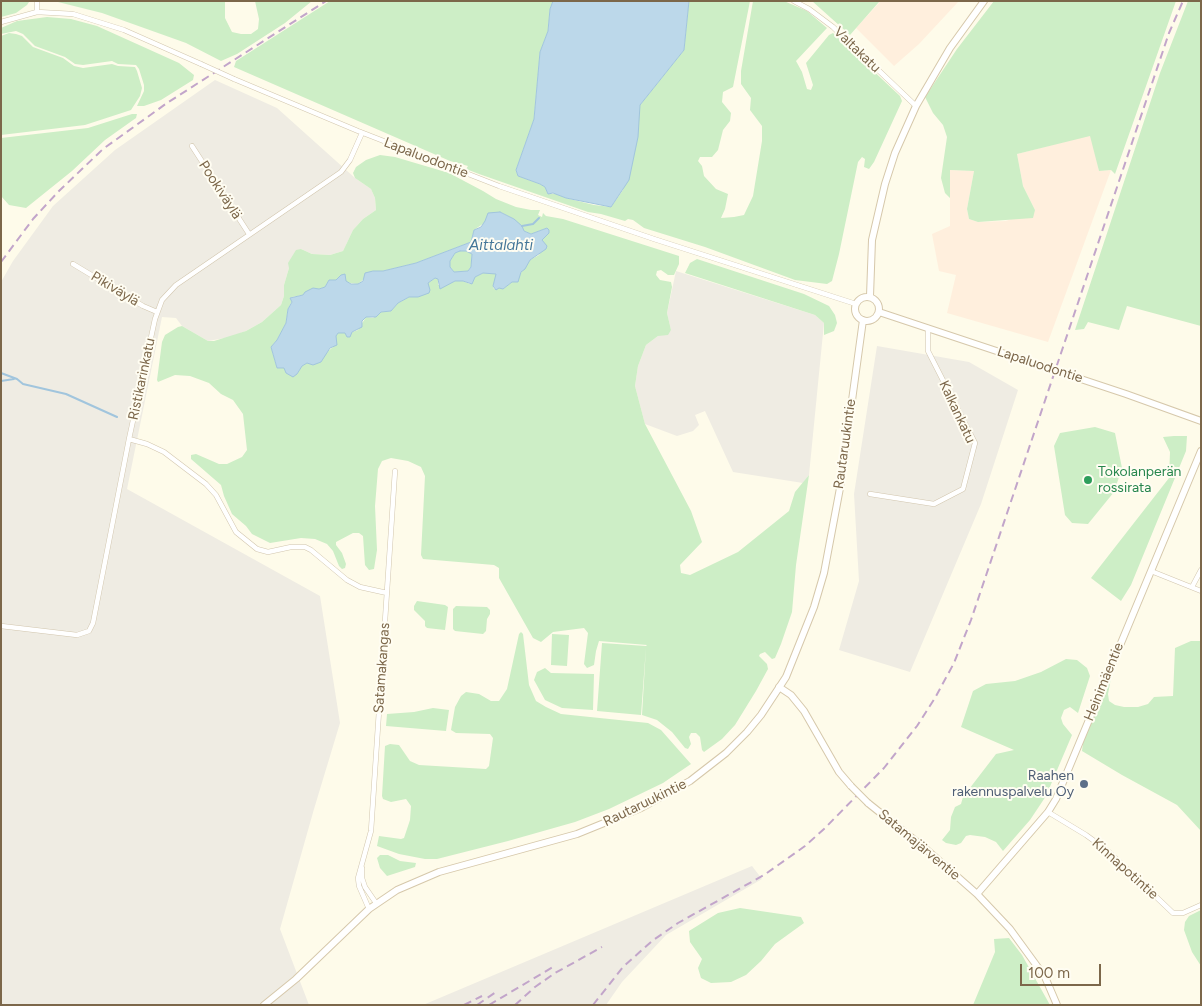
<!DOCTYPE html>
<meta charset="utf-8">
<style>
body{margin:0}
#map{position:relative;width:1202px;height:1006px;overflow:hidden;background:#fefbea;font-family:Figtree,sans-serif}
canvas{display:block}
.frame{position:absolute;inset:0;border:2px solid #7c674a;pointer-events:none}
.scale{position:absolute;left:1020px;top:964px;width:81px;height:22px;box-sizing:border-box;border:2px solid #7c674a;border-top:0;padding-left:6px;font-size:15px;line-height:18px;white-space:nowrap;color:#7c674a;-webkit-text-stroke:4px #fffdf2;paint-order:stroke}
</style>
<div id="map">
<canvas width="1202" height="1006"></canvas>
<div class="frame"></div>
<div class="scale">100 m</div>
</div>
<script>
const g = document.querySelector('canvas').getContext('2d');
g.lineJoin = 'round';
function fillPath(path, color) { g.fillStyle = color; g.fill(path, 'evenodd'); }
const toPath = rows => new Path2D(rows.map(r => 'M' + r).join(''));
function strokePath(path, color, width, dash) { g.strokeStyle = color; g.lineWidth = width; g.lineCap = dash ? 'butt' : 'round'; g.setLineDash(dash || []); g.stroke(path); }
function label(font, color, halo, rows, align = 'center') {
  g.font = font + ' Figtree,sans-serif'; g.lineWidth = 4; g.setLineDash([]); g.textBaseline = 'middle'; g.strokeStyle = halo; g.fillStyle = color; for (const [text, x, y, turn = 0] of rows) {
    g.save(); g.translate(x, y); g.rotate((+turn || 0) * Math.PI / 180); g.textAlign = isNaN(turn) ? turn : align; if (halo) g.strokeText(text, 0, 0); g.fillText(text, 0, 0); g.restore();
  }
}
fillPath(toPath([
 [878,1,959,1,919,44,894,66,856,28,879,3],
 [1091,135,1099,171,1111,170,1048,342,947,313,956,275,939,271,932,234,950,226,950,170,974,171,967,209,969,219,978,222,1006,221,1035,210,1023,186,1017,154]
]), '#ffefdd');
fillPath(toPath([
 [215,80,277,108,355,178,371,189,375,198,376,210,363,219,353,230,343,251,330,255,312,254,301,249,289,263,289,268,284,285,284,296,281,305,262,322,246,331,231,337,208,341,182,326,176,318,162,317,127,489,320,596,340,723,314,809,280,929,309,1005,1,1005,1,282,13,261,53,206,115,150],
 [676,271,815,315,824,323,809,475,803,483,733,472,705,411,695,415,699,425,693,431,677,436,645,424,635,386,638,366,646,345,658,336,671,330,667,313],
 [877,346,969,362,1018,390,981,504,910,672,839,650,859,581,854,494],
 [752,866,762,879,666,935,622,982,606,1005,423,1005]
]), '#efece3');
fillPath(toPath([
 [2,1,29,1,29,2,27,5,16,13,1,17],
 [54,1,225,1,225,18,232,32,241,34,251,34,258,29,259,19,255,1,312,1,285,23,237,54,221,61,186,43,102,13],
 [330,1,553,1,550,9,548,31,540,52,534,119,516,170,518,176,540,184,545,187,548,194,557,194,566,198,594,205,611,207,623,190,640,105,684,50,689,1,750,1,733,87,723,92,722,102,731,113,730,121,723,130,718,150,712,157,700,157,698,161,702,166,704,176,716,189,728,194,725,209,721,218,734,217,744,215,753,196,762,141,762,126,750,110,751,98,741,84,741,71,753,1,784,1,807,11,827,28,796,61,802,72,807,89,811,90,813,85,806,63,829,35,833,33,900,96,902,101,874,162,869,169,864,167,865,159,862,157,858,162,839,254,832,281,827,284,795,280,705,247,644,228,633,220,628,219,625,221,601,214,588,212,479,174,466,169,468,166,450,161,234,67,236,61],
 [812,1,878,1,879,2,850,35],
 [994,1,1176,1,1115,174,1111,170,1099,171,1090,136,1017,154,1023,186,1035,210,1033,218,978,222,969,219,967,209,974,171,950,170,950,198,945,193,941,178,947,137,943,125,933,113,925,97,957,49],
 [1188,1,1201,1,1201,326,1127,306,1119,330,1088,322,1084,329,1075,330,1160,73],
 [47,17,71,19,97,26,179,63,194,75,193,80,161,100,144,106,137,106,144,91,144,85,139,69,136,65,118,64,112,61,83,65,75,64,65,57,35,46,23,34,16,31,1,34,1,28,17,21],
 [9,33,16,34,22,36,33,47,63,58,74,66,83,68,112,64,118,66,135,67,137,71,142,88,140,96,131,110,85,125,1,135,1,36],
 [132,114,137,114,136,118,105,140,72,171,26,208,9,205,1,196,1,138,88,128],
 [380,155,395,157,449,173,483,191,496,199,516,207,531,210,540,210,538,215,542,217,543,213,546,216,563,219,679,256,679,264,674,275,668,275,661,270,657,271,656,275,660,280,671,282,672,287,667,313,671,330,668,335,658,336,646,345,638,366,635,386,645,424,691,511,702,542,680,565,681,573,690,575,738,552,789,511,795,492,809,475,796,565,792,612,781,644,775,658,772,659,765,652,760,654,759,656,767,664,768,669,756,691,735,725,722,739,704,752,702,750,700,737,696,733,691,733,689,737,691,744,688,749,685,748,672,732,657,720,642,715,646,647,641,715,597,711,602,643,646,646,647,645,599,641,596,651,594,665,587,668,584,664,588,633,584,628,553,632,541,642,533,638,499,578,499,568,494,565,423,559,421,555,425,476,421,467,408,461,391,458,382,461,378,469,375,506,377,550,374,569,369,570,365,565,363,536,359,533,353,533,336,542,336,545,342,553,346,564,345,568,342,569,339,566,333,551,327,544,315,539,301,538,270,543,252,534,246,526,232,514,224,496,221,485,191,459,191,455,196,454,219,464,227,464,242,457,247,450,243,414,233,400,221,394,209,383,190,376,175,375,158,382,157,380,162,342,165,335,178,327,182,326,208,341,214,341,246,331,262,322,281,305,284,296,284,285,289,268,288,263,296,250,301,249,312,254,330,255,343,251,353,230,363,219,376,210,375,198,371,189,355,178,353,173,356,167,366,160],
 [500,212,514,219,524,231,531,234,547,228,546,235,542,240,544,244,539,255,530,260,518,277,503,289,499,287,494,289,493,286,496,277,496,274,493,272,483,273,475,277,470,284,463,281,455,281,438,285,438,279,435,278,428,283,428,287,418,297,409,297,398,303,391,311,381,312,373,318,366,317,358,330,350,333,338,333,336,335,334,346,325,354,321,362,307,363,301,366,297,374,284,368,277,368,271,347,277,340,286,323,288,309,292,301,290,298,292,297,303,295,325,287,329,280,358,284,373,271,383,271,416,263,471,242,474,230],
 [460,251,466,251,472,254,471,267,468,271,454,272,450,267,450,261,455,253],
 [697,259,804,294,829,306,835,315,837,323,834,331,824,335,824,323,815,315,685,273,690,263],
 [1095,427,1115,433,1122,468,1114,492,1088,524,1072,523,1065,515,1054,446,1060,433],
 [1174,436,1187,436,1186,451,1131,585,1121,601,1091,578,1169,478,1170,452,1163,437],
 [417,601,445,605,448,607,445,630,427,628,425,626,425,621,414,610,414,606],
 [456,606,487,607,490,610,490,614,487,619,486,631,483,634,455,631,453,629,453,609],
 [521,632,523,634,529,685,536,701,546,707,561,714,648,723,661,730,691,764,663,783,609,809,575,822,508,841,437,859,425,859,399,854,377,846,379,836,401,839,404,838,410,820,411,806,406,799,391,802,383,799,382,796,385,746,390,744,399,745,410,761,419,765,486,769,489,766,493,738,490,734,456,733,451,730,455,707,461,696,466,692,479,694,491,701,499,701,507,689,519,634],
 [552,634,569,635,567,666,551,665],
 [1191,641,1201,641,1201,831,1177,805,1122,775,1082,751,1084,735,1111,678,1108,694,1109,701,1115,705,1124,707,1138,707,1148,704,1154,697,1173,696,1175,648],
 [1066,659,1077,660,1087,668,1090,676,1078,713,1070,707,1064,710,1061,718,1063,724,1072,735,1046,796,1030,820,1003,851,996,842,985,837,970,835,966,836,961,843,956,845,946,843,942,840,950,830,951,817,955,807,961,804,963,797,996,754,1014,750,961,727,973,691,986,684,1015,681,1041,672],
 [545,668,551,673,594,674,593,710,562,708,545,700,534,680,537,672],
 [433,708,449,710,446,731,386,726,387,714,414,712],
 [380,855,388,855,400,861,416,863,415,867,387,876,380,868,377,858],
 [740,908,801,917,804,923,775,944,761,961,746,975,731,982,711,983,701,978,698,968,702,959,690,942,689,931,718,913],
 [1201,910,1201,966,1192,952,1184,930,1185,922,1189,916],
 [1009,938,1022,955,1050,1005,973,1005,995,952,994,939]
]), '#cdeec6');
const water = toPath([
 [553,1,689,1,684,50,640,105,638,137,629,180,611,207,566,198,553,193,548,194,545,187,540,184,518,176,516,170,534,119,540,52,548,31,550,9,553,1],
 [500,212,514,219,522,226,524,231,531,234,547,228,549,230,549,233,542,240,547,246,546,249,530,260,525,269,521,272,518,282,512,282,503,289,499,288,496,290,493,286,496,274,483,273,475,277,472,284,463,281,455,281,440,289,438,279,435,278,428,283,430,290,429,293,418,297,409,297,398,303,391,311,381,312,376,317,366,317,362,321,362,327,352,332,350,337,347,337,345,333,338,333,336,336,337,345,330,348,321,362,313,365,307,363,302,366,297,374,293,377,286,373,284,368,277,368,271,347,277,340,286,323,288,309,292,302,290,298,303,295,305,292,313,288,319,289,325,287,329,280,336,280,341,275,345,274,346,281,351,284,358,284,363,281,365,273,373,271,383,271,416,263,471,242,474,230,481,227,485,221,488,213,500,212],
 [460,251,466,251,472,254,471,267,468,271,454,272,450,267,450,261,455,253,460,251]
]);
fillPath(water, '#bcd8ea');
strokePath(water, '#a1c5dd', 1);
strokePath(toPath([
 [522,226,533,224,539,218],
 [1,373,17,379,23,384,66,394,117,417],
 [1,381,14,379]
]), '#a1c5dd', 2);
const street = toPath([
 [794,1,809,9,833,27,916,106],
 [37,12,37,1],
 [1,22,37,12,73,14,124,30,201,64],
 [234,79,358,131,499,186,654,239,856,304],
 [192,146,249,234],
 [73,264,143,306,157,312],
 [129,439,147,444,164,452,206,484,216,495,236,532,257,549,268,552,291,547,305,547,311,550,347,580,360,587,387,593],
 [870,494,934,504,963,489,975,443,928,351,928,328],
 [1151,571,1201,591],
 [1192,587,1201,570],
 [1,626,77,635,89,631,93,623,129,439,155,319,162,300,176,285,341,172,350,160,362,133],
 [1048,812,1086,835,1108,851,1173,913,1183,913,1201,905],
 [362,868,362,878,365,887,376,903],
 [369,909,359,886,358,878,371,831,395,471]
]);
const secondary = toPath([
 [870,296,872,240,885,184,895,153,916,106,950,48,984,1],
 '855 309a12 12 0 1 1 24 0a12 12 0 1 1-24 0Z',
 [879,312,1126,394,1201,421],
 [779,687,791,695,804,711,839,772,851,786],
 [868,803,927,850,977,894,1010,929,1045,977,1057,1005],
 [977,894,1048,812,1056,799,1201,451],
 [264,1005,296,979,369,909,397,890,439,872,577,834,641,808,690,781,726,753,747,732,761,715,786,677,814,607,824,573,840,488,863,320]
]);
strokePath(street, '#d2c6ae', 5.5);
strokePath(secondary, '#d6c8ab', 8);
strokePath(street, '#fff', 4.5);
strokePath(secondary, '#fff', 6);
strokePath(toPath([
 [1,262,33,219,58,192,103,149,167,103,326,1],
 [464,1005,482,996],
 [477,1005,496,992],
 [489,1005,553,967],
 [515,1005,535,987,555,973,602,947],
 [593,1005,623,967,652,941,678,923,764,875,805,846,824,829,884,768,917,726,935,698,954,663,971,620,1169,33,1183,1]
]), '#c2a5ca', 2, [8, 5]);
const streetBridge = toPath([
 [201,64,234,79]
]);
const secondaryBridge = toPath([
 [851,786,868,803]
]);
strokePath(streetBridge, '#d2c6ae', 5.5, []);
strokePath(secondaryBridge, '#d6c8ab', 8, []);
strokePath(streetBridge, '#fff', 4.5);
strokePath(secondaryBridge, '#fff', 6);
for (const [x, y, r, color] of [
 [1088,480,5,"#2e9e5b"],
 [1084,784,5,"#5c6f8a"]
]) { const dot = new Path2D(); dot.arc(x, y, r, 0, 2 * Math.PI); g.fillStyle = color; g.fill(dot); strokePath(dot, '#fffdf2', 2); }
label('14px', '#7c674a', '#fffdf2', [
 ["Valtakatu",857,50,44],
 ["Lapaluodontie",426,158,21],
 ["Pookiväylä",220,190,57],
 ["Pikiväylä",115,289,31],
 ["Lapaluodontie",1040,365,18],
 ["Ristikarinkatu",142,379,-78],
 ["Kalkankatu",957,412,65],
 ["Rautaruukintie",845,444,-82],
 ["Satamakangas",382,668,-86],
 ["Heinimäentie",1104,682,-68],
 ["Rautaruukintie",645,803,-26],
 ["Satamajärventie",919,845,40],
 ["Kinnapotintie",1125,869,42]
]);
label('14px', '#27864d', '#fffdf2', [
 ["Tokolanperän",1098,472],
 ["rossirata",1098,488]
], 'left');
label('14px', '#4e5e75', '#fffdf2', [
 ["Raahen",1074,776],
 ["rakennuspalvelu Oy",1074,792]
], 'right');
label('italic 15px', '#447698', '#fffdf2', [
 ["Aittalahti",501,246]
]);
</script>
